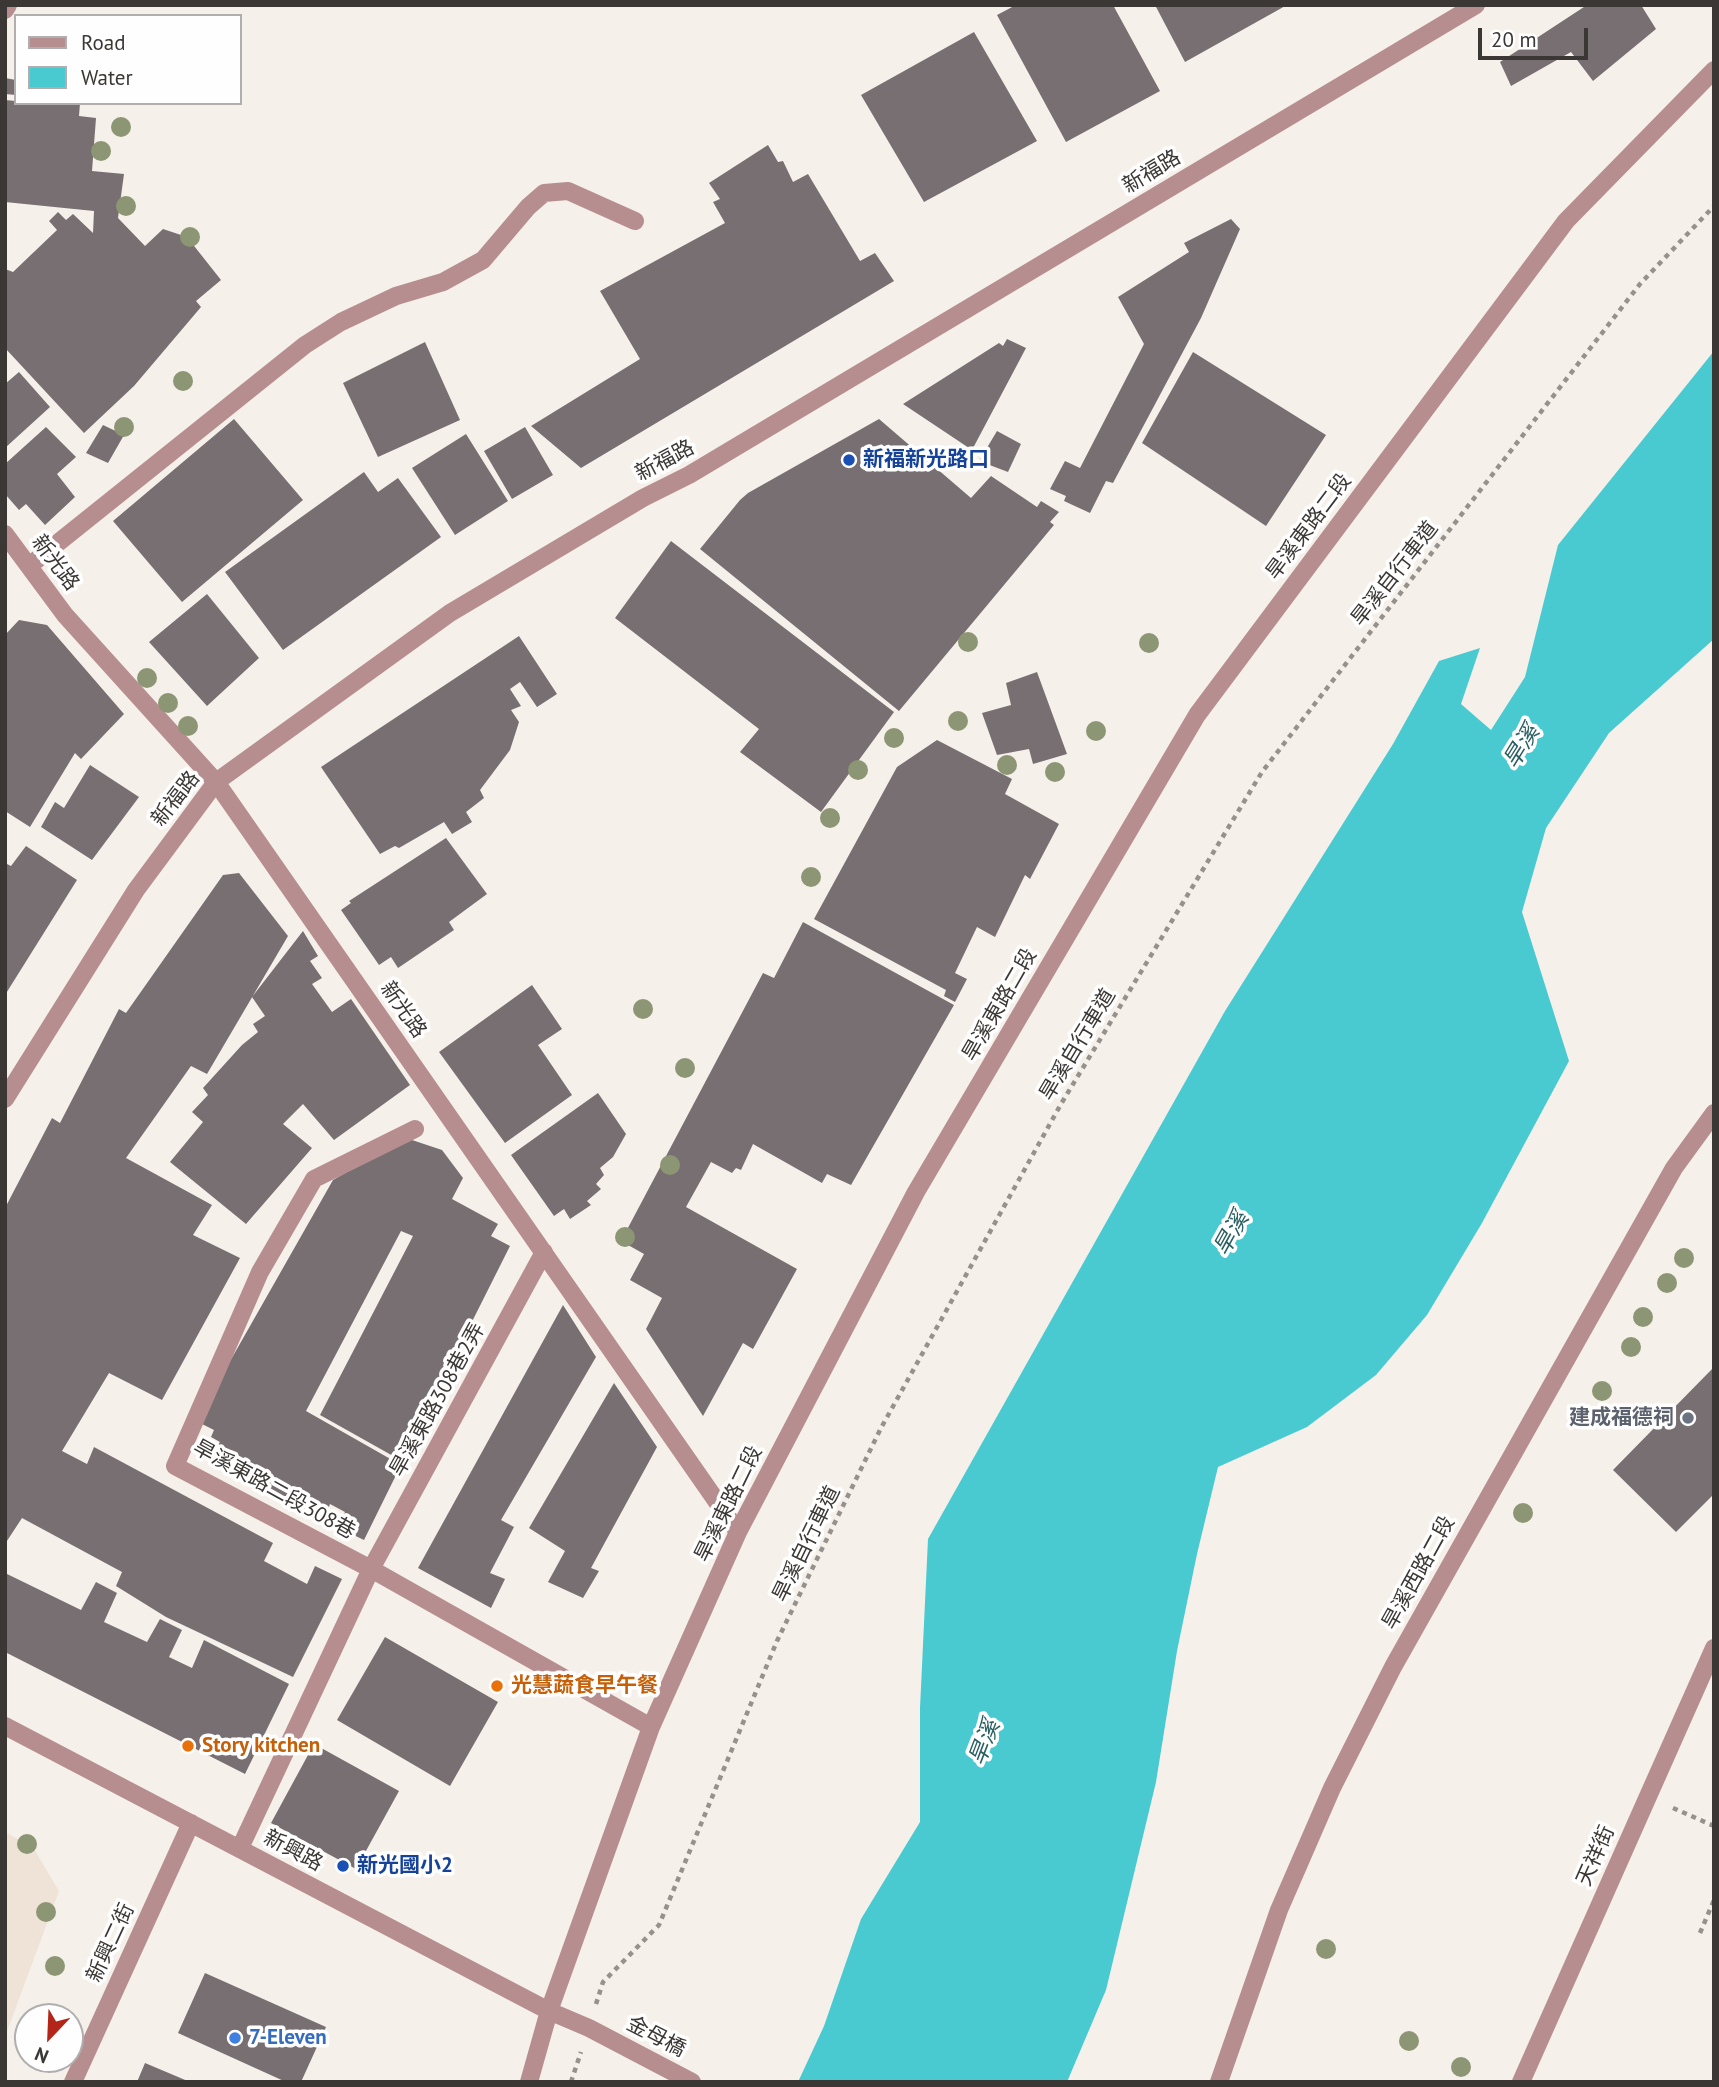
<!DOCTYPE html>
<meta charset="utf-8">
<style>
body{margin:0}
#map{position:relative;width:1719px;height:2087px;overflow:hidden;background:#f6f0ea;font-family:"PT Sans",sans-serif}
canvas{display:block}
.frame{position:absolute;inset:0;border:7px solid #3a3735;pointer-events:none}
.legend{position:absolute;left:14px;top:14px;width:228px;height:91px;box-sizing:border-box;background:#fefefe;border:2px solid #b0aeae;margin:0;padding:9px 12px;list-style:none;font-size:21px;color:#3a3735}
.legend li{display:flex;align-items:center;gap:14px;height:35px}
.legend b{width:35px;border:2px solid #b0aeae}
.north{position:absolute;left:14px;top:2003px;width:70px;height:70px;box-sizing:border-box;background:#fefefe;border:2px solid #b0aeae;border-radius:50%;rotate:203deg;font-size:19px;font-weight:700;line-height:28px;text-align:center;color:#3a3735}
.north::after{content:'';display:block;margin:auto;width:24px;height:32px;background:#b32519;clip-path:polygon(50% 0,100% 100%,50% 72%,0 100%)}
.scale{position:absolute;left:1478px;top:28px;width:110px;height:32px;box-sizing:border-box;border:4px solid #3a3735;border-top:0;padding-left:9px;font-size:21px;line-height:24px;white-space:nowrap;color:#3a3735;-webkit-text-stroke:5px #fefefe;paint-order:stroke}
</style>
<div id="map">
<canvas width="1719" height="2087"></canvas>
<div class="frame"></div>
<ul class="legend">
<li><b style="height:9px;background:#b78e90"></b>Road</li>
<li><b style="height:19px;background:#49cad1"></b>Water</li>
</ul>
<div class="north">N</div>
<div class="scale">20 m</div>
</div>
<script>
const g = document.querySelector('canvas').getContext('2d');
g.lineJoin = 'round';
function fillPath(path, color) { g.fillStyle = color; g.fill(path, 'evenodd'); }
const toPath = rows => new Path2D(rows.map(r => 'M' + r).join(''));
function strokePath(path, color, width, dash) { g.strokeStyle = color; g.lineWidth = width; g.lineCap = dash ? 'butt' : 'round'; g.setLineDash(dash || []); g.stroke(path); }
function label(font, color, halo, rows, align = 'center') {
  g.font = font + ' "PT Sans","Noto Sans TC",sans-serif'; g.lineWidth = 7; g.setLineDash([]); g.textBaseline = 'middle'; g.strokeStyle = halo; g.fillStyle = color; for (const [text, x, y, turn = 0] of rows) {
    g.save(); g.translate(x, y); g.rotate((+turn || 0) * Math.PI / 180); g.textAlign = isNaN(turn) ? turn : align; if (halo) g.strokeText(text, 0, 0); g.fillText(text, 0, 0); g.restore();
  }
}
fillPath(toPath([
 [5,1832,33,1847,59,1891,5,2037]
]), '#efe3d7');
fillPath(toPath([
 [1714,351,1714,639,1609,733,1546,828,1522,912,1569,1061,1482,1223,1427,1315,1376,1375,1307,1427,1218,1467,1197,1554,1177,1651,1156,1782,1106,1990,1067,2082,798,2082,824,2026,861,1919,920,1822,920,1708,928,1539,1225,1011,1393,744,1439,661,1480,648,1461,704,1491,730,1525,677,1558,545]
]), '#49cad1');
fillPath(toPath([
 [1016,5,1113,5,1160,91,1066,142,997,15],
 [1155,5,1287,5,1185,62],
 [1587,5,1641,5,1656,29,1593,81,1571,52,1511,86,1500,62],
 [974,32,1037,141,924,202,861,95],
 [5,78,16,80,16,95,5,94],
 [5,100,16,101,16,103,80,103,79,116,96,118,92,171,124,174,118,218,145,246,163,229,187,237,221,280,196,301,201,307,134,386,84,433,5,348,5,269,13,272,57,230,49,221,58,212,66,220,73,214,93,233,94,211,5,202],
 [768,145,778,162,783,161,793,182,808,174,860,261,875,253,894,281,581,468,531,426,640,359,600,291,725,223,713,202,720,199,709,183],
 [1231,219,1240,229,1201,318,1113,483,1106,481,1090,513,1064,501,1066,496,1050,489,1065,461,1080,468,1144,344,1118,297,1189,252,1184,243],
 [1007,339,1026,348,972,450,903,404,999,343,1003,346],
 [425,342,460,420,378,457,343,383],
 [1193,352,1326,435,1266,526,1142,443],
 [19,372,50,407,5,448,5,384],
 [234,419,303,500,182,602,113,521],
 [879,419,971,498,991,476,1037,507,1041,501,1059,512,1050,522,1054,525,899,711,700,549,740,500,748,493],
 [103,425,124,435,108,463,86,453],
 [46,427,76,457,57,474,75,497,45,525,26,504,19,510,5,494,5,464],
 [525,427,553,475,512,499,484,451],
 [997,431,1021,444,1008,472,979,461],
 [466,434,508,501,455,535,412,468],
 [364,472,378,492,398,478,441,537,283,650,225,572],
 [671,541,894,712,821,812,740,752,759,729,615,618],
 [207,594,259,658,207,706,149,642],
 [19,620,47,625,124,714,81,759,75,753,30,827,5,811,5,635],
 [519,636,557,694,537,707,520,682,510,689,521,706,511,710,519,722,510,750,480,790,484,798,466,812,472,822,452,834,444,822,399,848,395,846,380,854,321,767],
 [1037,672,1067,754,1033,764,1029,749,997,755,982,713,1011,705,1006,683],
 [937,740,1012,779,1005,794,1059,824,1030,879,1025,875,995,937,977,927,955,973,967,979,955,1002,944,996,946,990,814,919,897,767],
 [90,765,139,797,92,860,41,827,55,802,64,808],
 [446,838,487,894,449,922,454,930,398,968,391,957,379,965,341,910,351,903,349,901],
 [26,846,77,880,5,995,5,863,11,866],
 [239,873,288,936,207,1074,191,1066,126,1158,212,1205,193,1235,240,1258,162,1400,109,1373,62,1451,87,1464,94,1447,273,1543,264,1561,307,1584,315,1566,342,1579,293,1677,166,1617,116,1586,122,1572,22,1518,5,1544,5,1208,52,1118,60,1123,119,1009,126,1013,223,875],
 [803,922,954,1005,851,1185,827,1174,822,1183,753,1144,741,1170,736,1168,732,1173,711,1162,686,1207,797,1269,753,1349,743,1343,703,1416,646,1329,662,1298,630,1280,644,1254,621,1241,763,973,774,978],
 [303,931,318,956,310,961,322,978,312,984,332,1012,351,999,410,1085,334,1140,303,1104,283,1124,312,1148,246,1224,170,1162,203,1122,192,1112,208,1095,203,1088,242,1045,258,1032,253,1024,265,1016,252,997],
 [532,985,562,1029,538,1045,572,1095,505,1143,439,1052],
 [598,1093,626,1134,613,1157,600,1168,604,1175,596,1184,601,1189,587,1201,591,1205,570,1219,564,1209,554,1216,511,1155],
 [406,1138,442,1150,463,1178,452,1199,498,1224,491,1236,510,1246,402,1461,320,1415,413,1236,401,1231,306,1411,401,1465,364,1540,337,1527,345,1512,330,1504,324,1520,237,1476,243,1464,214,1451,220,1442,211,1437,214,1430,196,1421,333,1180],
 [563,1305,596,1357,501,1520,514,1527,490,1573,505,1579,491,1608,418,1568],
 [1714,1367,1714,1494,1676,1532,1613,1470],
 [614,1383,657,1447,591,1568,599,1571,583,1598,548,1582,565,1551,529,1528],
 [5,1573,81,1610,96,1582,117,1593,104,1622,147,1642,160,1619,182,1630,169,1657,192,1668,204,1640,289,1684,245,1774,5,1652],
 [385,1637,498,1702,450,1786,337,1720],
 [314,1744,399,1791,356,1869,271,1823],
 [205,1973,326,2027,301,2082,286,2082,178,2033],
 [145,2063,190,2082,137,2082]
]), '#776f72');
strokePath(toPath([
 [1673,1808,1714,1826],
 [1700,1933,1714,1900],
 [596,2004,603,1982,659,1925,777,1641,881,1428,1061,1104,1262,772,1640,284,1714,206],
 [571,2082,581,2052]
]), '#96918d', 4.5, [5, 5]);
strokePath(toPath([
 [5,10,8,5],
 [5,534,65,615,216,782,738,1532],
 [29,566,305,345,341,322,396,296,443,282,483,260,528,207,544,193,568,191,635,221],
 [5,1099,136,890,216,782,450,613,643,498,689,475,1476,5],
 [415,1129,314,1179,260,1272,175,1466,371,1569,651,1727],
 [5,1726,549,2011,589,2028,692,2082],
 [240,1848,371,1569,544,1252],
 [73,2082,191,1823],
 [529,2082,549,2011,651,1727,738,1532,916,1192,1197,715,1566,221,1714,70],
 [1219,2082,1279,1910,1332,1788,1393,1667,1674,1168,1714,1113],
 [1521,2082,1714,1648]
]), '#b78e90', 18);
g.fillStyle = '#8d9674';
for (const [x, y] of [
 [121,127],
 [101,151],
 [126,206],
 [190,237],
 [183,381],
 [124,427],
 [968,642],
 [1149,643],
 [147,678],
 [168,703],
 [958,721],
 [188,726],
 [1096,731],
 [894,738],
 [1007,765],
 [858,770],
 [1055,772],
 [830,818],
 [811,877],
 [643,1009],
 [685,1068],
 [670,1165],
 [625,1237],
 [1684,1258],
 [1667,1283],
 [1643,1317],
 [1631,1347],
 [1602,1391],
 [1523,1513],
 [27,1844],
 [46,1912],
 [1326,1949],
 [55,1966],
 [1409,2041],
 [1461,2067]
]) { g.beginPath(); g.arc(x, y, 10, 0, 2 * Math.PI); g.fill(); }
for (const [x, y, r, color] of [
 [849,460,7,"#1a4fb4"],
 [1688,1418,7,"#6b7280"],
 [497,1686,7,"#e8710a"],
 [188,1746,7,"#e8710a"],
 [343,1866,7,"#1a4fb4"],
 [235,2038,7,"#3f7fe0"]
]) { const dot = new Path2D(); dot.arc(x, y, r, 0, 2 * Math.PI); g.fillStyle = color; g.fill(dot); strokePath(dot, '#fefefe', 2.5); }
label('21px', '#3a3735', '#fefefe', [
 ["新福路",1152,172,-31],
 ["新福路",665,461,-28],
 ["旱溪東路二段",1309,527,-53],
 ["新光路",55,563,53],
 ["旱溪自行車道",1395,574,-52],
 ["新福路",176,799,-52],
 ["旱溪東路二段",1000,1005,-60],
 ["新光路",403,1010,55],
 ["旱溪自行車道",1078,1045,-59],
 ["旱溪東路308巷2弄",438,1400,-61],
 ["旱溪東路二段308巷",274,1490,29],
 ["旱溪東路二段",729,1504,-64],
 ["旱溪自行車道",807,1544,-64],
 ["旱溪西路二段",1419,1573,-61],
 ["新興路",293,1851,28],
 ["天祥街",1596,1856,-66],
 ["新興二街",111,1943,-65],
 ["金母橋",656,2037,27]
]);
label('bold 21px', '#164399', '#fefefe', [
 ["新福新光路口",863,460],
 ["新光國小2",357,1866]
], 'left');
label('bold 21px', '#5b616d', '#fefefe', [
 ["建成福德祠",1674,1418]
], 'right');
label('bold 21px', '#c56008', '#fefefe', [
 ["光慧蔬食早午餐",511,1686],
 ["Story kitchen",202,1746]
], 'left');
label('bold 21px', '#366cbe', '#fefefe', [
 ["7-Eleven",249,2038]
], 'left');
label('italic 23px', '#2a5f62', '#fefefe', [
 ["旱溪",1522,747,-58],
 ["旱溪",1232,1234,-61],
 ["旱溪",985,1743,-69]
]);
</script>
